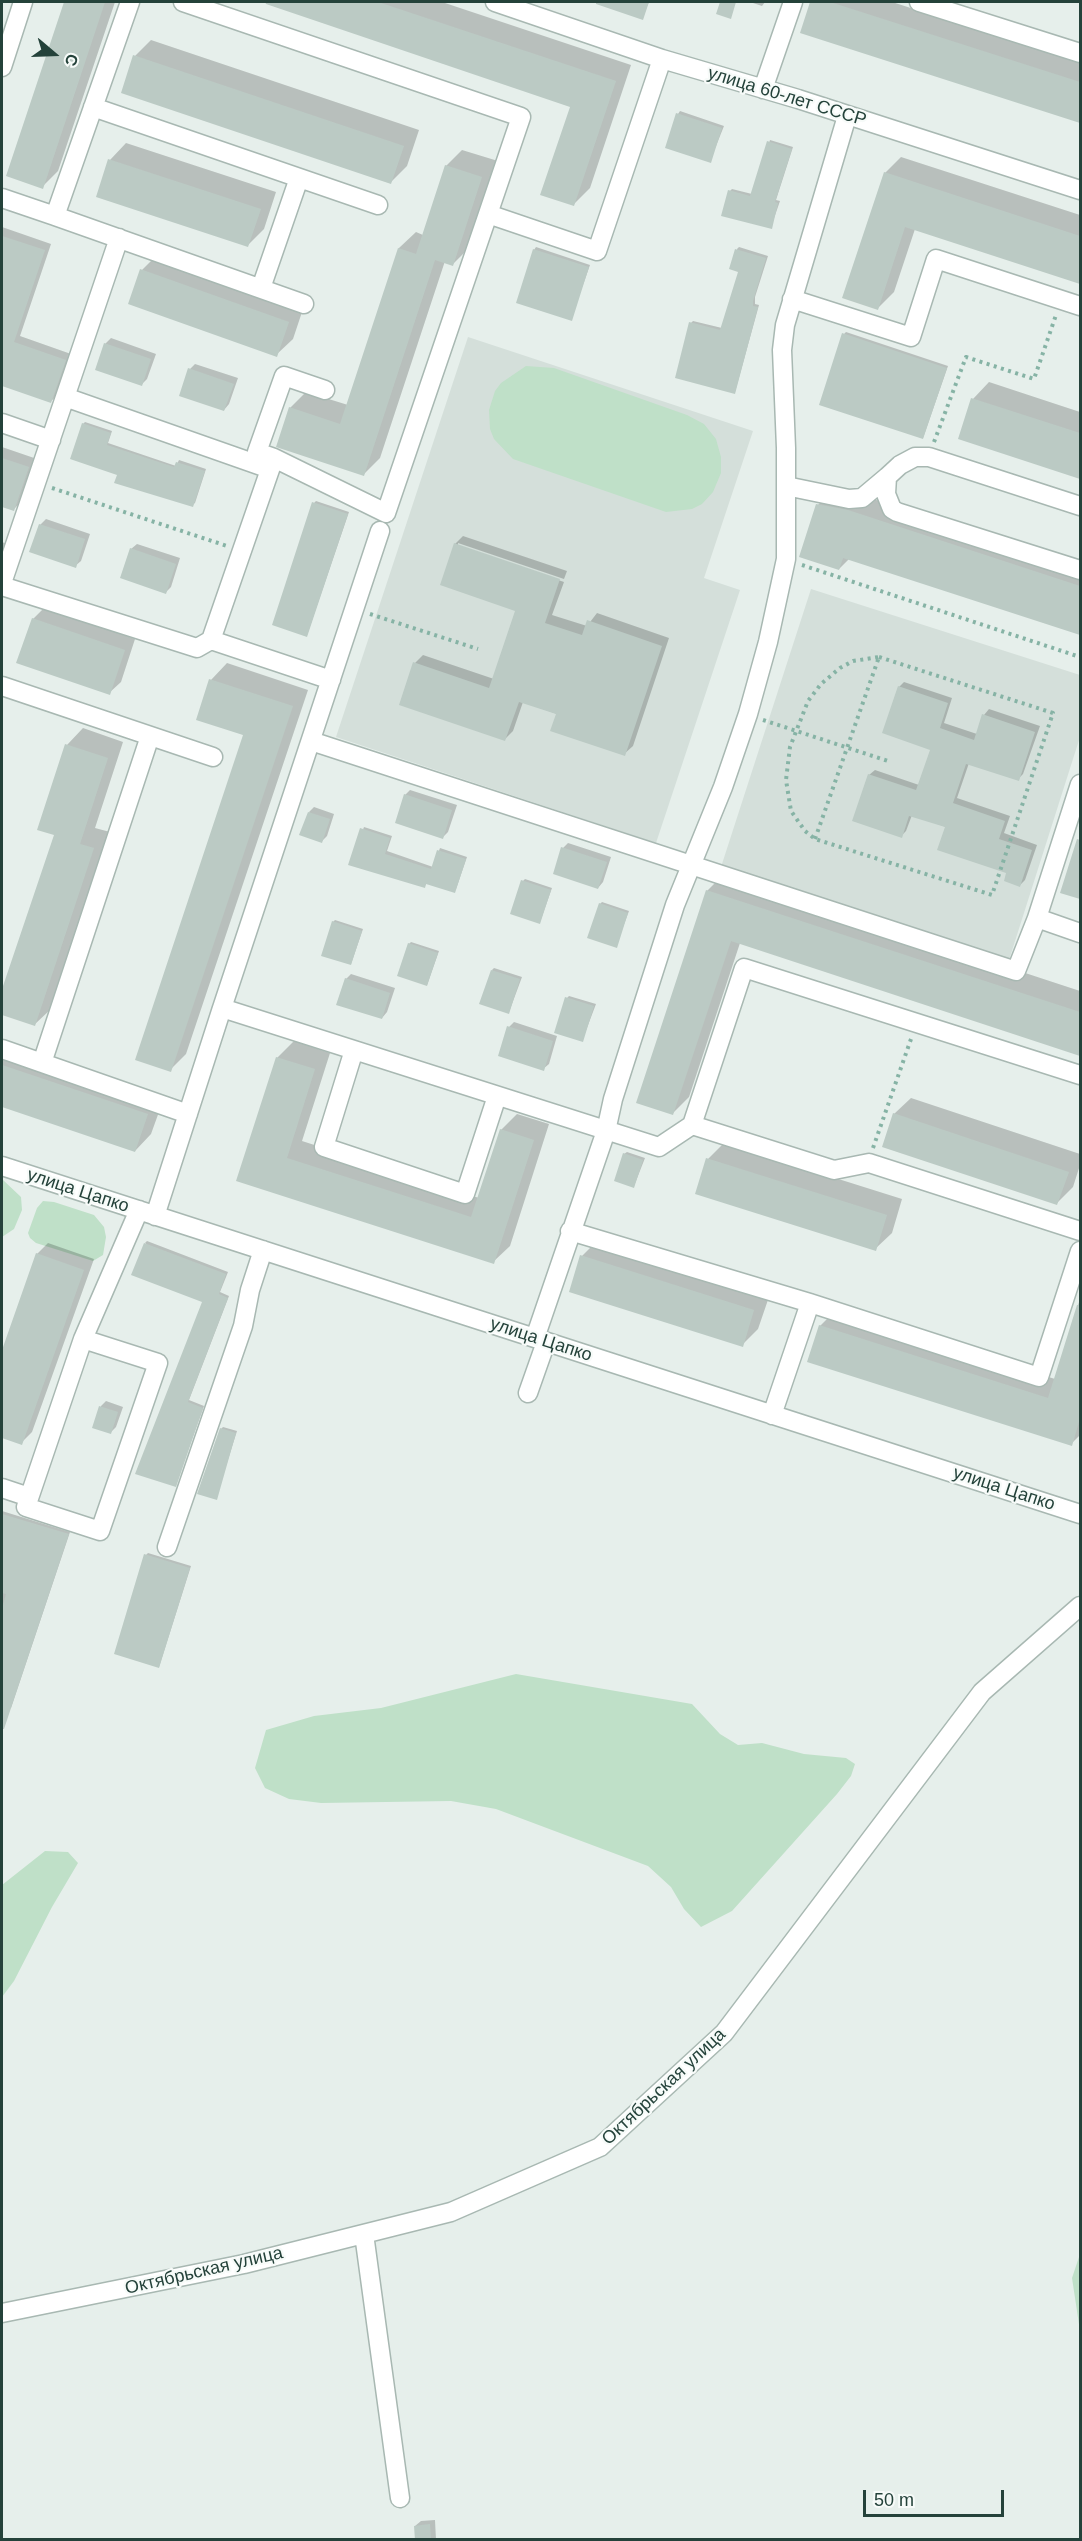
<!DOCTYPE html>
<meta charset="utf-8">
<style>
body{margin:0}
#map{position:relative;width:1082px;height:2541px;overflow:hidden;background:#e6efeb;font-family:Helvetica,sans-serif}
canvas{display:block}
.frame{position:absolute;inset:0;border:3px solid #24423a;pointer-events:none}
.north{position:absolute;left:24px;top:24px;width:60px;height:60px;-webkit-text-stroke:4px #f7fbf9;paint-order:stroke;rotate:109deg;font-size:16px;font-weight:700;line-height:24px;text-align:center;color:#24423a}
.north::after{content:'';display:block;margin:auto;width:21px;height:27px;background:#24423a;clip-path:polygon(50% 0,100% 100%,50% 72%,0 100%)}
.scale{position:absolute;left:863px;top:2490px;width:141px;height:27px;box-sizing:border-box;border:3px solid #24423a;border-top:0;padding-left:8px;font-size:18px;line-height:21px;white-space:nowrap;color:#24423a;-webkit-text-stroke:4px #f7fbf9;paint-order:stroke}
</style>
<div id="map">
<canvas width="1082" height="2541"></canvas>
<div class="frame"></div>
<div class="north">С</div>
<div class="scale">50 m</div>
</div>
<script>
const g = document.querySelector('canvas').getContext('2d');
g.lineJoin = 'round';
function fillPath(path, color) { g.fillStyle = color; g.fill(path, 'evenodd'); }
const toPath = rows => new Path2D(rows.map(r => 'M' + r).join(''));
function strokePath(path, color, width, dash) { g.strokeStyle = color; g.lineWidth = width; g.lineCap = dash ? 'butt' : 'round'; g.setLineDash(dash || []); g.stroke(path); }
function label(font, color, halo, rows, align = 'center') {
  g.font = font + ' Helvetica,sans-serif'; g.lineWidth = 4.5; g.setLineDash([]); g.textBaseline = 'middle'; g.strokeStyle = halo; g.fillStyle = color; for (const [text, x, y, turn = 0] of rows) {
    g.save(); g.translate(x, y); g.rotate((+turn || 0) * Math.PI / 180); g.textAlign = isNaN(turn) ? turn : align; if (halo) g.strokeText(text, 0, 0); g.fillText(text, 0, 0); g.restore();
  }
}
fillPath(toPath([
 [468,337,753,431,704,578,740,590,656,843,336,737],
 [811,589,1080,675,1080,737,1009,960,721,867]
]), '#d4dfda');
fillPath(toPath([
 [526,366,554,368,687,415,704,424,716,439,721,457,721,473,713,492,702,504,692,509,666,512,513,459,494,439,490,429,489,410,495,391,501,383],
 [2,1179,21,1197,22,1210,14,1229,2,1237],
 [43,1201,54,1202,94,1215,104,1227,106,1237,103,1255,93,1261,36,1243,30,1238,28,1233,37,1208],
 [516,1674,692,1704,720,1734,738,1745,762,1743,804,1754,846,1758,855,1764,851,1776,837,1794,732,1911,701,1927,684,1909,671,1887,648,1866,496,1809,451,1801,321,1803,289,1799,265,1788,255,1768,266,1730,314,1716,381,1708],
 [45,1851,68,1852,78,1863,52,1907,14,1981,2,1997,2,1885],
 [1080,2254,1080,2331,1072,2278]
]), '#bfe0c8');
fillPath(toPath([
 [66,2,115,2,58,171,42,187,8,176],
 [262,2,442,2,631,65,590,188,573,205,572,106],
 [604,2,649,2,642,18,603,5],
 [750,2,765,2,762,6],
 [812,2,892,2,1080,62,1080,121,802,32],
 [151,40,419,130,407,166,391,182,135,56],
 [680,111,724,126,710,161,678,114],
 [770,140,793,147,776,200,780,201,771,227,730,191,732,189,752,194],
 [126,143,276,192,264,229,248,245,98,196,110,160],
 [462,150,498,161,469,248,453,264,445,261,380,458,364,474,290,408,306,392,348,405,399,248,416,232,423,235,446,166],
 [901,157,1080,215,1080,283,915,229,894,292,878,308,885,173],
 [2,227,51,244,20,336,71,354,58,395,51,401,2,384],
 [536,247,590,265,571,319,534,250],
 [739,247,768,256,755,297,755,304,759,305,735,392,691,323,693,321,722,328,740,271,737,249],
 [158,254,304,306,293,339,276,355,142,270],
 [846,332,948,366,923,438,844,334],
 [111,338,156,354,147,379,142,384,105,344],
 [195,364,238,378,229,404,224,410,190,369],
 [989,382,1080,412,1080,477,960,438,973,399],
 [85,422,112,431,108,443,176,466,179,460,206,469,195,503,192,505,119,474,83,424],
 [2,447,37,459,22,501,14,509,2,505],
 [833,489,864,496,1080,566,1080,633,850,558,839,569,818,505],
 [316,501,349,512,307,635,314,503],
 [46,519,90,534,81,561,75,566,40,525],
 [463,536,567,571,564,579,458,543,458,546,564,582,552,615,587,626,597,613,669,638,633,746,624,754,557,714,523,702,513,731,505,739,415,663,423,655,494,679,517,610,455,544],
 [2,542,7,544,4,552,2,551],
 [137,544,180,558,171,587,166,592,131,549],
 [44,608,135,639,121,682,109,693,33,619],
 [227,663,308,690,186,1054,170,1070,245,735,198,719,211,680],
 [904,682,952,698,944,723,977,734,984,715,989,709,1040,726,1023,774,1018,779,969,763,957,798,1010,816,1004,833,1037,845,1025,880,1020,885,1008,872,946,827,912,815,906,831,901,836,869,775,875,770,919,785,932,749,899,687],
 [83,728,123,742,95,828,110,832,51,1009,34,1025,2,1014,2,994,56,834,67,745],
 [410,790,457,805,448,832,443,837,405,795],
 [314,807,334,814,327,836,322,841,309,812],
 [364,827,392,836,387,851,433,867,440,848,467,857,456,889,454,891,427,883,424,887,350,864],
 [568,843,611,857,603,882,598,888,563,848],
 [1080,848,1080,898,1062,892,1074,854],
 [724,874,1080,991,1080,1054,740,943,689,1097,673,1113,707,891],
 [525,879,552,888,540,922,523,881],
 [602,902,629,911,616,946,600,904],
 [335,920,363,929,351,964,333,922],
 [411,942,439,951,427,985,409,944],
 [494,968,522,977,509,1012,492,970],
 [351,974,395,988,387,1012,382,1018,346,979],
 [569,996,596,1004,582,1041,567,998],
 [514,1022,557,1036,549,1064,543,1069,509,1027],
 [294,1041,330,1053,302,1141,479,1198,501,1130,517,1114,549,1124,510,1246,493,1262,238,1180,277,1058],
 [2,1044,164,1098,151,1134,135,1151,2,1106],
 [911,1098,1080,1154,1080,1165,1073,1187,1057,1203,894,1114],
 [724,1143,902,1199,892,1233,875,1249,708,1159],
 [627,1152,645,1158,634,1186,624,1154],
 [598,1240,770,1294,758,1329,742,1345,582,1256],
 [147,1241,228,1272,220,1292,229,1296,189,1400,204,1406,175,1486,137,1473,204,1301,145,1243],
 [48,1243,94,1259,32,1432,21,1443,2,1436,2,1355,37,1254],
 [1080,1299,1080,1435,1071,1444,820,1326,836,1310,1055,1379],
 [106,1401,123,1407,116,1427,111,1432,94,1427,101,1406],
 [223,1427,237,1431,216,1498,221,1429],
 [2,1511,70,1532,11,1708,2,1705],
 [148,1553,191,1566,159,1667,146,1555],
 [435,2520,436,2540,416,2540,415,2526,421,2521]
]), '#0003');
fillPath(toPath([
 [64,2,105,2,43,189,6,176],
 [266,2,378,2,616,81,574,206,540,195,570,107,266,4],
 [596,2,649,2,643,20,596,4],
 [720,2,736,2,731,19,716,14],
 [810,2,830,2,1080,82,1080,123,800,33],
 [133,55,404,146,391,184,121,93],
 [676,113,722,128,711,163,665,148],
 [767,141,792,149,775,202,778,203,772,229,721,216,728,190,750,196],
 [108,159,261,209,248,247,96,197],
 [445,165,482,177,453,266,435,260,364,476,276,447,289,407,340,424,398,248,416,254],
 [884,172,1080,236,1080,284,905,227,878,310,842,298],
 [2,236,45,250,14,342,66,360,51,403,2,386],
 [533,249,589,267,572,321,516,303],
 [735,249,766,258,753,301,753,306,758,307,735,394,675,378,689,322,720,330,738,272,729,269],
 [140,269,289,322,277,357,128,304],
 [842,333,947,368,923,439,819,405],
 [104,343,151,359,142,386,95,370],
 [188,368,234,384,224,411,179,396],
 [971,398,1080,433,1080,479,958,439],
 [82,423,111,433,107,445,174,467,176,462,205,471,193,507,114,483,117,475,70,459],
 [2,458,29,467,14,511,2,507],
 [312,502,348,514,307,637,272,625],
 [816,504,848,510,1080,586,1080,635,843,558,839,570,799,557],
 [39,524,85,539,76,568,29,552],
 [454,543,560,579,545,623,582,635,587,620,662,646,625,756,550,731,556,714,519,702,505,741,399,705,413,662,489,688,515,611,440,585],
 [130,548,176,564,166,594,120,578],
 [32,618,125,650,110,695,16,663],
 [209,679,293,706,171,1072,135,1060,243,735,196,720],
 [898,686,948,703,940,728,974,740,982,714,1035,732,1019,781,966,764,953,803,1005,821,999,839,1032,850,1020,887,1004,881,1006,873,937,850,945,827,909,816,902,838,852,821,868,774,916,790,930,750,882,733],
 [65,744,108,758,80,844,94,848,35,1026,2,1015,2,989,54,835,37,830],
 [404,794,452,810,443,839,395,823],
 [308,812,330,819,322,843,299,835],
 [360,828,390,838,385,854,431,869,437,850,466,859,455,893,426,884,425,888,348,865],
 [1077,839,1080,840,1080,899,1060,893],
 [561,847,607,862,598,889,553,874],
 [521,880,551,890,540,924,510,914],
 [706,890,1080,1012,1080,1056,731,941,673,1115,636,1103],
 [599,903,628,913,617,948,587,938],
 [332,921,362,931,351,965,321,956],
 [408,943,438,953,427,986,397,976],
 [491,970,520,979,509,1014,479,1004],
 [345,978,390,993,382,1019,336,1005],
 [565,997,594,1006,583,1042,554,1033],
 [507,1026,553,1041,544,1071,498,1056],
 [276,1057,315,1069,287,1158,471,1217,500,1129,534,1140,494,1264,236,1181],
 [2,1065,148,1114,135,1152,2,1107],
 [893,1113,1069,1172,1057,1205,882,1147],
 [623,1153,643,1160,634,1188,614,1181],
 [706,1158,887,1215,876,1251,695,1194],
 [144,1243,226,1274,219,1294,228,1298,188,1402,203,1408,176,1487,135,1474,202,1302,131,1275],
 [36,1253,84,1270,22,1445,2,1438,2,1350],
 [580,1255,754,1310,743,1347,569,1292],
 [1077,1305,1080,1305,1080,1418,1072,1446,807,1362,819,1325,1048,1398],
 [99,1406,118,1412,111,1434,92,1428],
 [220,1428,236,1433,217,1500,197,1494],
 [2,1514,69,1534,4,1729,2,1729,2,1609,6,1594,2,1593],
 [144,1554,190,1568,159,1668,114,1654],
 [430,2524,431,2540,415,2540,414,2526]
]), '#bbcac4');
const minor = toPath([
 [183,2,521,117,488,214],
 [495,2,662,59,798,99,1080,190],
 [919,2,1080,53],
 [2,67,23,2],
 [763,89,793,2],
 [93,107,378,205],
 [2,198,55,216,130,2],
 [55,216,304,304],
 [261,288,299,178],
 [792,299,911,337,936,259,1080,306],
 [325,390,284,376,257,452,274,458,386,513,488,214,597,251,662,59],
 [65,397,270,469],
 [2,423,51,440],
 [274,458,211,640,331,680],
 [887,477,900,465,915,457,929,457,1080,506],
 [786,486,849,499,862,498,887,477,886,494,892,509,897,512,1080,570],
 [2,583,119,238],
 [2,586,197,648,211,640],
 [2,686,213,757],
 [311,741,1016,971,1037,918],
 [1080,784,1037,918,1080,933],
 [222,1008,380,531],
 [2,1049,188,1114],
 [354,1050,324,1147,465,1194,497,1096],
 [42,1063,150,736],
 [692,1125,744,968,1080,1075],
 [2,1166,1080,1514],
 [155,1216,222,1008,659,1147,692,1125,834,1170,869,1163,1080,1231],
 [570,1231,810,1303,1039,1377,1080,1251],
 [535,1338,606,1131,613,1099,675,905,723,787,748,714,768,642,786,559,786,448,782,350,785,325,847,116],
 [83,1339,158,1363,100,1531,26,1507,83,1339,139,1210],
 [528,1393,546,1342],
 [772,1415,810,1303],
 [2,1488,29,1497],
 [167,1547,243,1326,250,1290,263,1250],
 [364,2234,400,2498],
 [2,2313,244,2264,451,2212,600,2147,724,2033,982,1692,1080,1606]
]);
strokePath(minor, '#a8b8b2', 21);
strokePath(toPath([
 [934,442,966,357,1034,379,1056,315],
 [52,488,227,546],
 [802,565,1080,657],
 [370,614,478,649],
 [879,657,1053,713,992,895,815,839,805,831,791,811,786,780,790,747,808,701,821,684,840,668,853,661,879,657],
 [763,720,891,762],
 [815,839,879,657],
 [873,1148,911,1039]
]), '#86b3a5', 4, [3, 4.5]);
strokePath(minor, '#fff', 18);
label('18px', '#24423a', '#f7fbf9', [
 ["улица 60-лет СССР",787,97,17],
 ["улица Цапко",78,1191,18],
 ["улица Цапко",541,1340,18],
 ["улица Цапко",1004,1489,18],
 ["Октябрьская улица",664,2087,-43],
 ["Октябрьская улица",204,2271,-13]
]);
</script>
